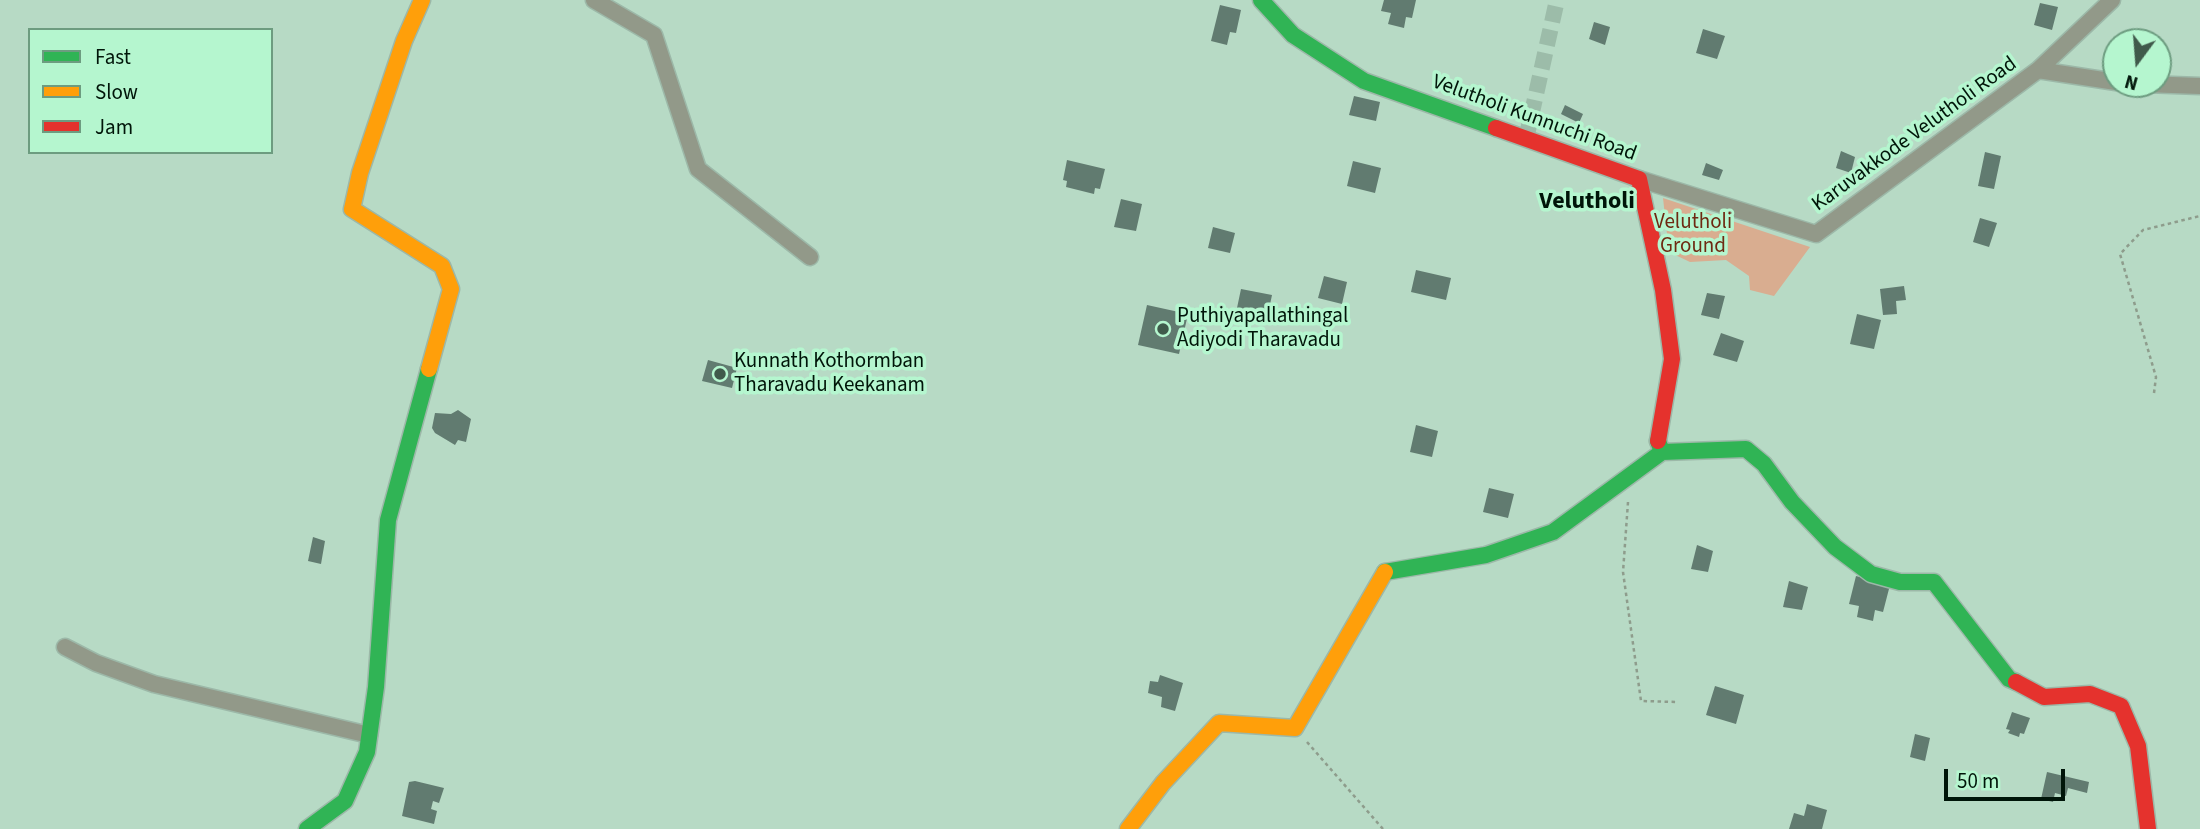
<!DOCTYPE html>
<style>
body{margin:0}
#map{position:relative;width:2200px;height:829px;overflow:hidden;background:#b7dac5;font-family:"Source Sans 3",sans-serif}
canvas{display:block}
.legend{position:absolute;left:28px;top:28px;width:245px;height:126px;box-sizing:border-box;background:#b5f6cf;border:2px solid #6d9c80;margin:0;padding:9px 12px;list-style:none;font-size:21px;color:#001509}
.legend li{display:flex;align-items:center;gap:14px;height:35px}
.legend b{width:35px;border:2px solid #6d9c80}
.north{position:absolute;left:2102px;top:28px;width:70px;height:70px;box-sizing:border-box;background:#b5f6cf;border:2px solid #6d9c80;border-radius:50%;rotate:196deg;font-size:19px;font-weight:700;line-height:28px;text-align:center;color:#001509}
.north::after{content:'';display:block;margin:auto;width:24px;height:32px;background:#405a4b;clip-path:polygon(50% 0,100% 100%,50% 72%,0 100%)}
.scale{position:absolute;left:1944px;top:769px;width:121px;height:32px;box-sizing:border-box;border:4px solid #001509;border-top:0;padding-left:9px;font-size:21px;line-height:24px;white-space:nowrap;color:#001509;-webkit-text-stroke:5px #b5f6cf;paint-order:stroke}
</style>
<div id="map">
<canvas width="2200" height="829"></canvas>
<ul class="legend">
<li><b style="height:9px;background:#30b455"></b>Fast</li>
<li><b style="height:9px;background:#ff9f0a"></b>Slow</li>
<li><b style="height:9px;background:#e5322d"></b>Jam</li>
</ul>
<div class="north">N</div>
<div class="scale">50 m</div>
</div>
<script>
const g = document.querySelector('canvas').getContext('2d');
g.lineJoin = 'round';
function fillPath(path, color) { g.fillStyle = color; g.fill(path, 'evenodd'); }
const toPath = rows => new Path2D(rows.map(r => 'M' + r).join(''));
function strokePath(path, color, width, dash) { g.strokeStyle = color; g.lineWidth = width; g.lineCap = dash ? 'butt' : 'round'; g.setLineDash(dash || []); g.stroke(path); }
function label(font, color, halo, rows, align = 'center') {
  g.font = font + ' "Source Sans 3",sans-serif'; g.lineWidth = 7; g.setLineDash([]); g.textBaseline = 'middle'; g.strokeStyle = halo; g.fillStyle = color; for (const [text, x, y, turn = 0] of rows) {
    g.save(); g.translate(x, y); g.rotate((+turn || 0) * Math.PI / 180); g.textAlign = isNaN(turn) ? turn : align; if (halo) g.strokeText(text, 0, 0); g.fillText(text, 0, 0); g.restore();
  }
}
fillPath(toPath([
 [1663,198,1810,247,1774,296,1750,290,1749,276,1726,260,1690,262,1669,252]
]), '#d9ad90');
fillPath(toPath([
 [1384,0,1416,0,1412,18,1406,17,1404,28,1388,24,1391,13,1381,11],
 [2040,3,2058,7,2052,30,2034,25],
 [1220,5,1241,10,1236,33,1230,32,1227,45,1211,41],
 [1594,22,1610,27,1605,45,1589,39],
 [1703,29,1725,36,1717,59,1696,53],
 [1354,96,1380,102,1376,121,1349,115],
 [1565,105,1583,114,1579,123,1561,114],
 [1841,151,1855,157,1851,173,1836,168],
 [1985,152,2001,156,1994,189,1978,186],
 [1067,160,1105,169,1100,189,1095,188,1094,194,1066,187,1067,181,1063,180],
 [1353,161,1381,168,1375,193,1347,186],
 [1706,163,1723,170,1719,180,1702,175],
 [1121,199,1142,204,1136,231,1114,227],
 [1980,218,1997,223,1989,247,1973,242],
 [1213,227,1235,233,1230,253,1208,248],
 [1416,270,1451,278,1446,300,1411,292],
 [1324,276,1347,282,1342,304,1318,298],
 [1904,286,1906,300,1896,301,1897,314,1883,315,1880,289],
 [1241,289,1272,295,1268,314,1237,308],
 [1707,293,1725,296,1719,319,1701,315],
 [1147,305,1188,314,1179,354,1138,345],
 [1857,314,1881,320,1874,349,1850,344],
 [1721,333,1744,341,1737,362,1713,355],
 [708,360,737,368,732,388,702,381],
 [458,410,471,419,466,442,458,440,455,445,435,433,432,428,435,413,451,414],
 [1416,425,1438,431,1432,457,1410,452],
 [1489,488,1514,494,1508,518,1483,512],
 [313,537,325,541,321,564,308,561],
 [1697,545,1713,551,1708,572,1691,569],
 [1856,576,1890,585,1883,612,1875,610,1873,621,1857,617,1859,606,1849,604],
 [1789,581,1808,587,1802,610,1783,607],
 [1160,675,1183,683,1175,711,1161,707,1162,697,1148,693,1150,681,1158,682],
 [1715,686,1744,695,1736,724,1706,715],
 [2012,712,2030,718,2024,734,2020,733,2019,737,2008,733,2010,730,2006,729],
 [1915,734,1930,738,1925,761,1910,757],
 [2047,772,2089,782,2087,793,2068,788,2066,796,2055,793,2053,802,2041,799],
 [415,781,444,788,439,803,433,801,431,809,437,811,434,824,402,816,409,782],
 [1807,804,1827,810,1822,829,1789,829,1794,813,1804,816]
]), '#617b70');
strokePath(toPath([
 [1526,139,1557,0]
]), '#9cbca9', 16, [16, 8]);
const street = toPath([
 [594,0,654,35,698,169,810,257],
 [2038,70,2116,82],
 [2145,84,2200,86],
 [1639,179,1816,234,2038,70,2112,0],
 [65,647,96,663,154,684,369,735]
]);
const fast = toPath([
 [1261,0,1293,35,1364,81,1496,128],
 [1662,452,1746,449,1764,464,1792,502,1835,547,1871,574,1900,582,1934,582,2009,679,2016,682],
 [1385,572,1486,555,1553,532,1662,452,1658,441],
 [307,829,345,801,367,752,376,687,388,520,429,369]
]);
const slow = toPath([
 [422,0,404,41,360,173,352,209,442,266,451,289,429,369],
 [1128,829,1163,783,1219,723,1295,728,1385,572]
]);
const jam = toPath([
 [1496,128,1639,179,1663,290,1672,359,1658,441],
 [2016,682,2044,697,2090,694,2121,706,2138,746,2148,829]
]);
strokePath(street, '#9cb8a8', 19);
strokePath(fast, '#9cb8a8', 19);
strokePath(slow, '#9cb8a8', 19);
strokePath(jam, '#9cb8a8', 19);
strokePath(toPath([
 [2154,393,2156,377,2120,254,2143,230,2200,216],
 [1628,502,1623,572,1641,701,1677,702],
 [1307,742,1383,829]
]), '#8e9c8c', 2.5, [3.5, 3.5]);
strokePath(street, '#929989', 16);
strokePath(fast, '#30b455', 16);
strokePath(slow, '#ff9f0a', 16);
strokePath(jam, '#e5322d', 16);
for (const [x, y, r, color] of [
 [1163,329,7,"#405a4b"],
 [720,374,7,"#405a4b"]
]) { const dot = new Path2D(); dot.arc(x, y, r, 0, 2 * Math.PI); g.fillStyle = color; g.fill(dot); strokePath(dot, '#b5f6cf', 2.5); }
label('21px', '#001509', '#b5f6cf', [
 ["Velutholi Kunnuchi Road",1534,119,20],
 ["Karuvakkode Velutholi Road",1915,135,-36]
]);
label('21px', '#6e2912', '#b5f6cf', [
 ["Velutholi",1693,223],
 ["Ground",1693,247]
]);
label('21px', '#001509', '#b5f6cf', [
 ["Puthiyapallathingal",1177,317],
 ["Adiyodi Tharavadu",1177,341],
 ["Kunnath Kothormban",734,362],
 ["Tharavadu Keekanam",734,386]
], 'left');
label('bold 24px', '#001509', '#b5f6cf', [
 ["Velutholi",1587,203]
]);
</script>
